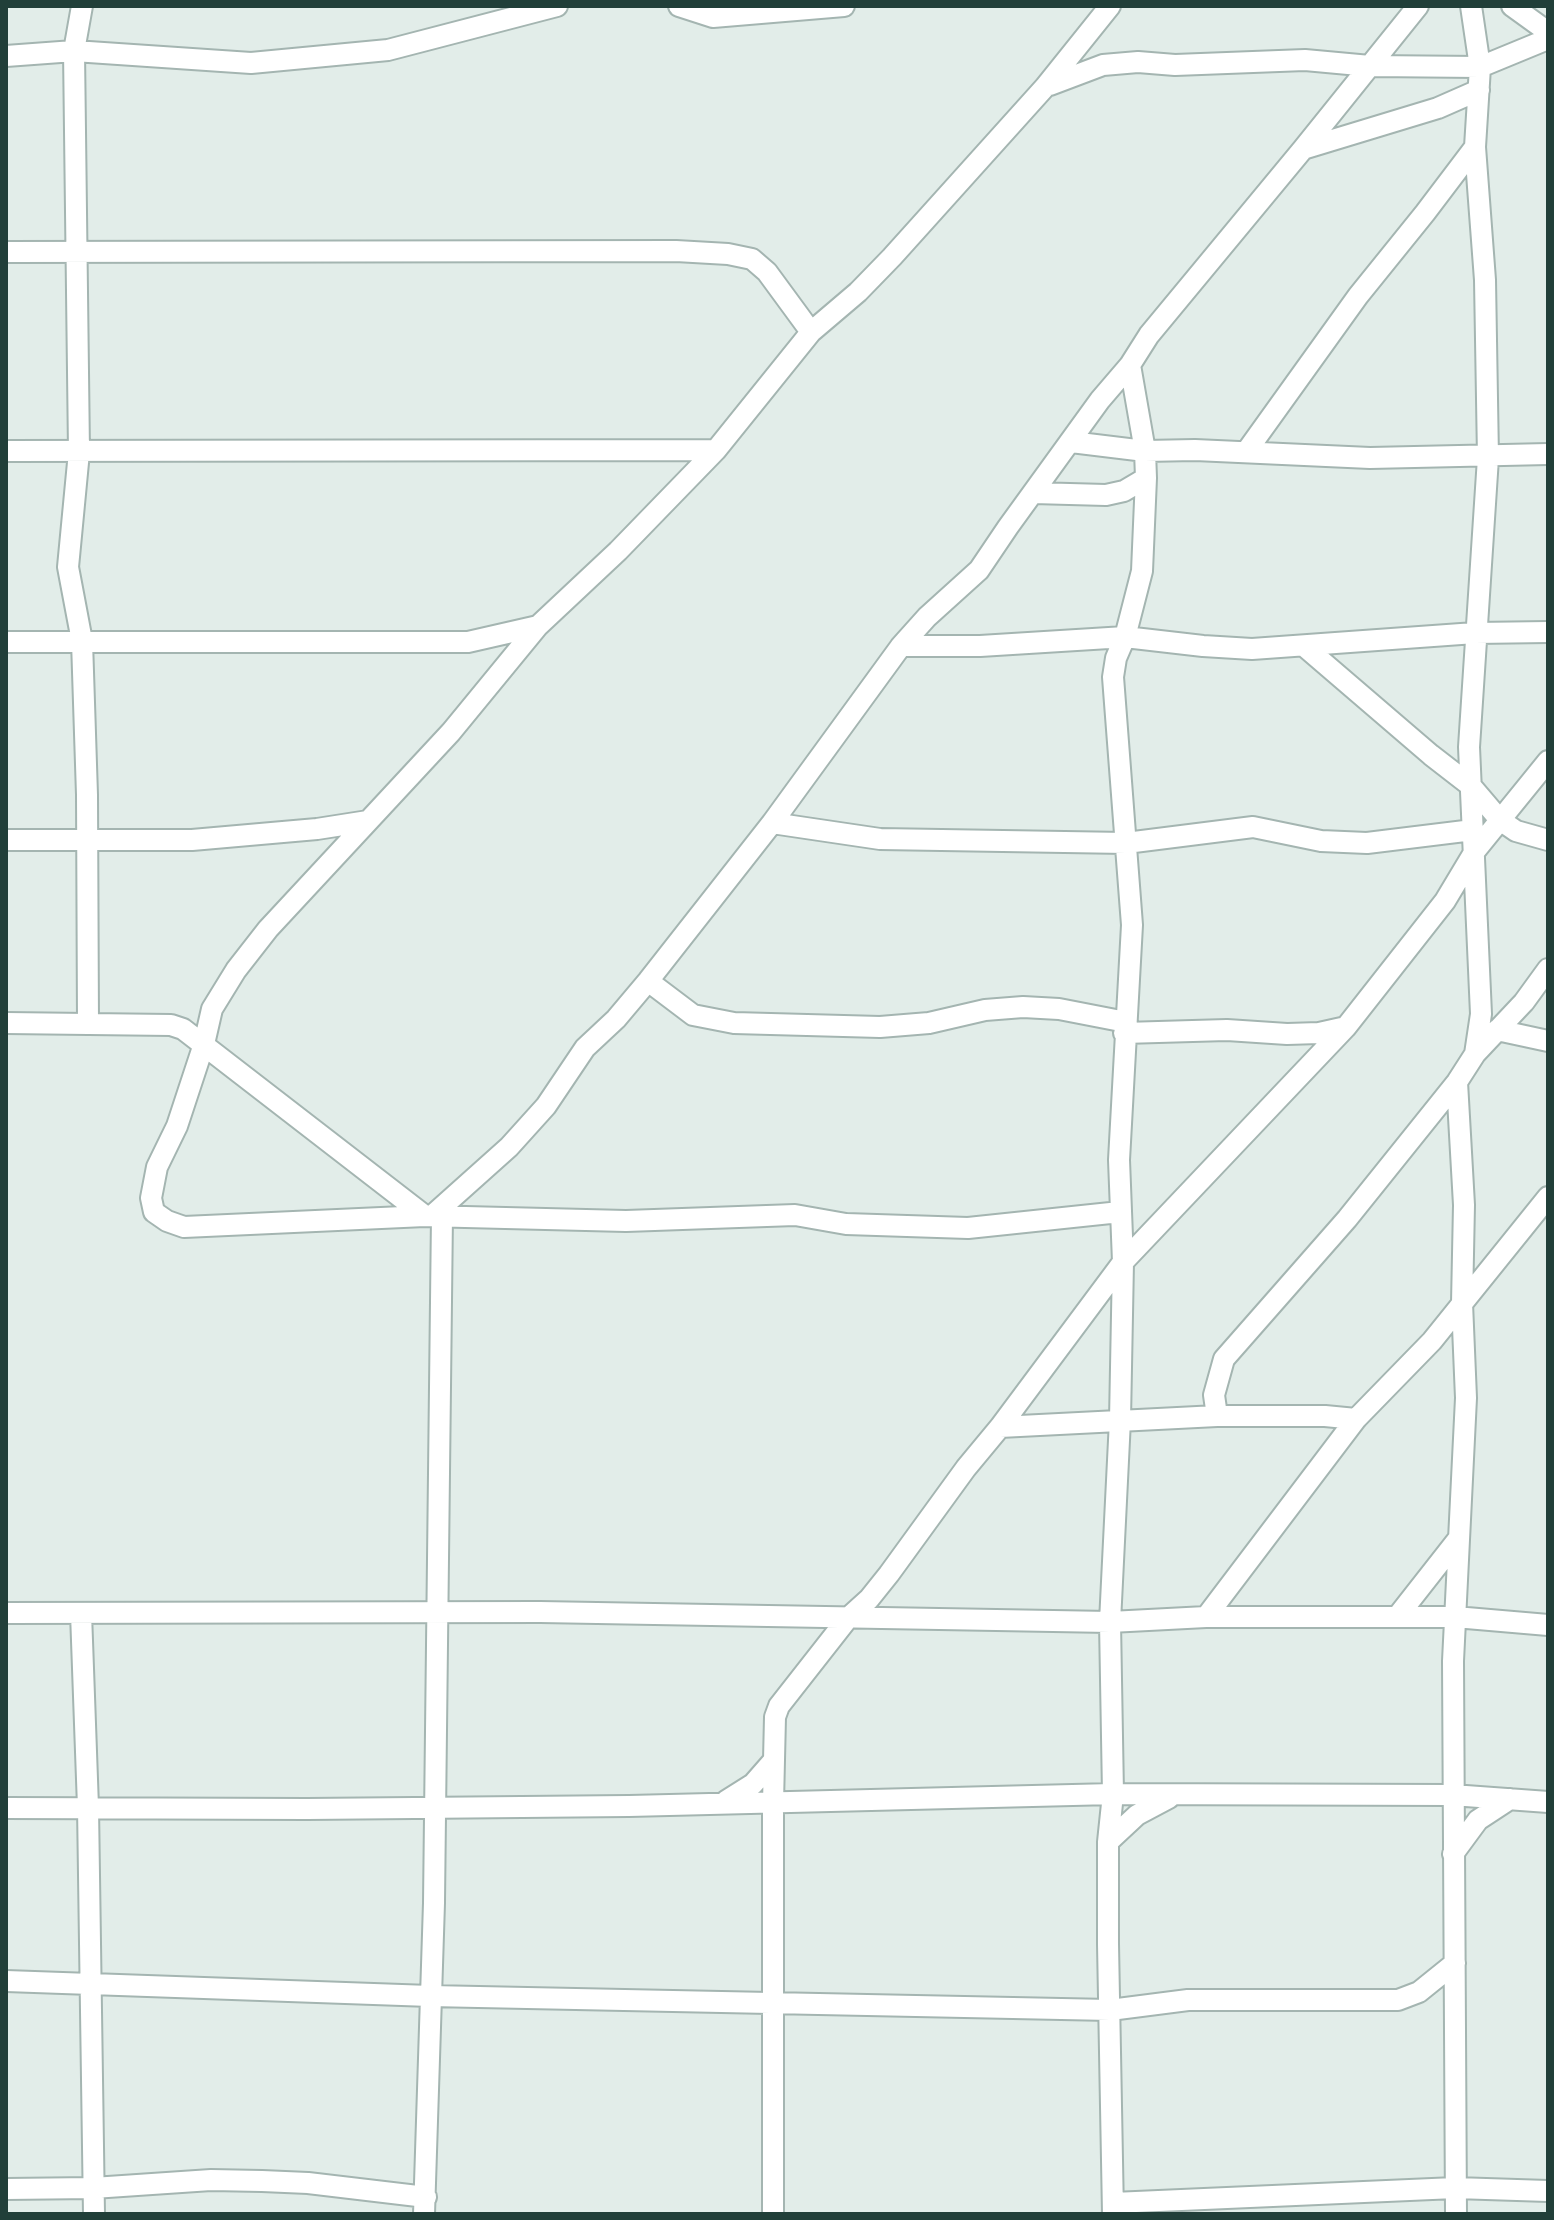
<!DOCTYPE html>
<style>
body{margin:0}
#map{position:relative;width:1554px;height:2220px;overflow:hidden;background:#e2ede9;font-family:"Roboto Condensed",sans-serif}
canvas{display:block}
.frame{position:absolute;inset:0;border:8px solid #213f39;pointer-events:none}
</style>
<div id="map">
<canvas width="1554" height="2220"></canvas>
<div class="frame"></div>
</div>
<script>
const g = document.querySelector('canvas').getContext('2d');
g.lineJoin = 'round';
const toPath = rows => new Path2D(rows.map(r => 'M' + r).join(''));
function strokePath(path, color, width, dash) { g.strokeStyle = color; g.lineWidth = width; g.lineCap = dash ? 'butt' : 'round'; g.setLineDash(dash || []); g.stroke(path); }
const minor = toPath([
 [82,6,74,51,79,452,68,567,82,641,87,795,88,1024],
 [679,6,713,17,844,6],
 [1512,6,1548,32],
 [6,56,74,51,251,63,388,50,557,6],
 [1050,85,1103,65,1138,62,1175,65,1305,60,1370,66,1480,67,1548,39],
 [1303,149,1438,108,1479,90],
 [6,252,676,251,728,254,752,259,767,272,811,332],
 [1071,442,1145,451,1195,450,1370,458,1548,454],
 [6,451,716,450],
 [1246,452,1358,296,1425,213,1475,147],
 [1033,493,1106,495,1124,491,1146,478],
 [6,642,468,642,538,626,618,551,716,450,811,332,858,292,892,257,1045,87,1110,6],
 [901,646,980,646,1125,637,1203,646,1252,649,1475,633,1548,632],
 [1304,646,1431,755,1471,786,1500,820,1516,831,1548,840],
 [772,823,880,839,1126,843,1253,827,1321,841,1367,843,1473,830],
 [6,840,192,840,317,829,368,821],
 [648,981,693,1015,734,1023,880,1027,929,1023,985,1010,1023,1007,1059,1009,1126,1022],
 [6,1023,171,1025,183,1029,425,1216,626,1221,795,1215,846,1224,968,1228,1120,1212],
 [1497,1030,1548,1041],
 [1124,1033,1227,1030,1287,1034,1319,1033,1346,1027],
 [1475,1054,1524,1002,1548,969],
 [433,1215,509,1147,546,1106,585,1048,616,1019,648,981,772,823,901,646,927,617,979,570,1008,527,1100,400,1130,365,1149,335,1303,149,1418,6],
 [425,1216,184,1227,167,1221,154,1212,151,1198,157,1167,177,1126,204,1044,212,1009,236,970,268,929,451,732,538,626],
 [1217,1416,1214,1395,1224,1359,1347,1219,1457,1082,1475,1054,1481,1014,1469,747,1488,458,1485,280,1475,147,1480,67,1471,6],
 [1000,1427,1217,1416,1325,1416,1356,1419],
 [6,1613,540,1612,1110,1622,1206,1617,1455,1617,1548,1625],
 [81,1613,88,1807,94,2214],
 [1206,1617,1356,1419,1432,1341,1548,1197],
 [1397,1617,1459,1538],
 [726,1801,753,1784,774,1760],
 [6,1808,307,1809,629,1806,1113,1794,1452,1795,1548,1802],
 [1108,1842,1137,1815,1169,1798],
 [1453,1854,1478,1820,1510,1799],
 [6,1981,430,1996,1110,2010,1188,2000,1398,2000,1419,1992,1455,1963],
 [6,2189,93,2188,211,2180,262,2181,308,2183,426,2197],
 [1113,2203,1455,2188,1548,2191],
 [424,2214,434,1903,442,1215],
 [773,2214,773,1803,775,1717,779,1706,848,1618,869,1599,889,1574,966,1468,1000,1427,1123,1262,1346,1027,1445,901,1475,851,1548,761],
 [1113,2214,1108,1944,1108,1842,1113,1794,1110,1622,1120,1420,1123,1262,1119,1160,1132,925,1113,677,1116,658,1125,637,1142,571,1146,478,1145,451,1130,365],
 [1456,2214,1453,1661,1466,1398,1462,1303,1464,1205,1457,1082]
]);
strokePath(minor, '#a4b5b1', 24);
strokePath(minor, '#fff', 20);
</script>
